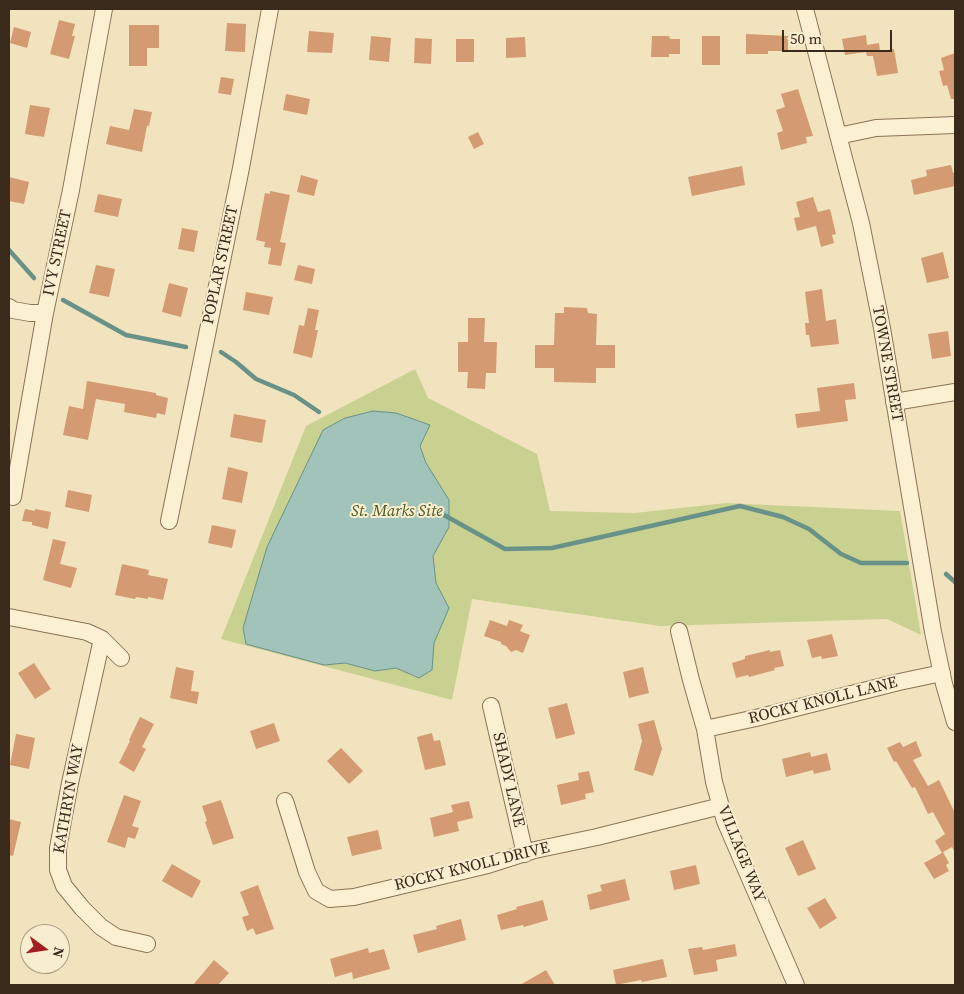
<!DOCTYPE html>
<style>
body{margin:0}
#map{position:relative;width:964px;height:994px;overflow:hidden;background:#f2e3bf;font-family:"Source Serif 4",serif}
canvas{display:block}
.frame{position:absolute;inset:0;border:10px solid #3a2a1b;pointer-events:none}
.north{position:absolute;left:20px;top:924px;width:50px;height:50px;box-sizing:border-box;background:#f9edcf;border:1px solid #ad9f87;border-radius:50%;rotate:104deg;font-size:14px;font-weight:700;line-height:20px;text-align:center;color:#3a2a1b}
.north::after{content:'';display:block;margin:auto;width:18px;height:22px;background:#a11f20;clip-path:polygon(50% 0,100% 100%,50% 72%,0 100%)}
.scale{position:absolute;left:782px;top:30px;width:110px;height:22px;box-sizing:border-box;border:2px solid #3a2a1b;border-top:0;padding-left:6px;font-size:15px;line-height:18px;white-space:nowrap;color:#3a2a1b;-webkit-text-stroke:4px #f9edcf;paint-order:stroke}
</style>
<div id="map">
<canvas width="964" height="994"></canvas>
<div class="frame"></div>
<div class="north">N</div>
<div class="scale">50 m</div>
</div>
<script>
const g = document.querySelector('canvas').getContext('2d');
g.lineJoin = 'round';
function fillPath(path, color) { g.fillStyle = color; g.fill(path, 'evenodd'); }
const toPath = rows => new Path2D(rows.map(r => 'M' + r).join(''));
function strokePath(path, color, width, dash) { g.strokeStyle = color; g.lineWidth = width; g.lineCap = dash ? 'butt' : 'round'; g.setLineDash(dash || []); g.stroke(path); }
function label(font, color, halo, rows, align = 'center') {
  g.font = font + ' "Source Serif 4",serif'; g.lineWidth = 4; g.setLineDash([]); g.textBaseline = 'middle'; g.strokeStyle = halo; g.fillStyle = color; for (const [text, x, y, turn = 0] of rows) {
    g.save(); g.translate(x, y); g.rotate((+turn || 0) * Math.PI / 180); g.textAlign = isNaN(turn) ? turn : align; if (halo) g.strokeText(text, 0, 0); g.fillText(text, 0, 0); g.restore();
  }
}
fillPath(toPath([
 [415,369,428,398,537,454,550,511,635,513,726,503,900,511,921,635,887,619,660,626,472,599,452,700,221,639,306,426]
]), '#c9d191');
const water = toPath([
 [373,411,396,413,430,425,420,446,426,463,449,500,449,527,433,556,436,583,449,608,434,643,432,670,419,678,396,668,375,671,345,663,324,665,246,644,243,628,267,547,323,430,345,418,373,411]
]);
fillPath(water, '#a2c3ba');
strokePath(water, '#689288', 1);
strokePath(toPath([
 [9,250,34,278],
 [63,300,126,335,186,347],
 [221,352,236,362,256,379,294,395,319,412],
 [444,515,505,549,552,548,740,506,783,517,809,529,841,554,861,563,907,563],
 [946,574,955,582]
]), '#689288', 4.5);
fillPath(toPath([
 [59,20,75,24,72,36,75,36,69,59,50,54],
 [227,23,246,24,245,52,225,51],
 [129,25,159,25,159,48,147,48,147,66,129,66],
 [14,27,31,32,27,48,10,43],
 [309,31,334,33,332,53,307,52],
 [746,34,788,36,788,51,768,51,768,54,746,54],
 [866,35,867,45,879,43,880,51,894,49,898,73,877,76,873,56,867,56,866,52,845,55,842,39],
 [371,36,391,38,389,62,369,60],
 [652,36,669,36,670,39,680,39,680,54,669,54,669,57,651,57],
 [702,36,720,36,720,65,702,65],
 [525,37,526,57,506,58,506,38],
 [415,38,432,39,431,64,414,63],
 [456,39,474,39,474,62,456,62],
 [955,53,955,99,951,99,947,85,943,86,939,71,944,70,941,58],
 [221,77,234,79,231,95,218,93],
 [798,89,813,136,806,137,807,143,781,150,777,133,783,131,776,110,785,107,781,94],
 [286,94,310,99,307,115,283,110],
 [30,105,50,108,44,137,25,134],
 [134,109,152,112,149,126,147,126,142,152,106,144,110,126,129,130],
 [478,132,484,144,474,149,468,137],
 [951,165,953,173,955,172,955,186,914,195,911,180,927,176,926,170],
 [742,166,745,185,692,196,688,177],
 [301,175,318,180,314,196,297,192],
 [9,177,29,182,24,204,9,201],
 [270,191,290,195,280,242,286,243,281,266,268,264,271,248,264,247,265,242,256,240,265,193,270,194],
 [98,194,122,199,118,217,94,212],
 [813,197,818,212,830,209,836,234,832,235,834,243,821,247,816,226,797,231,794,218,800,217,796,202],
 [182,228,198,231,194,252,178,249],
 [943,252,949,278,927,283,921,258],
 [96,265,115,269,109,297,89,293],
 [298,265,315,269,312,284,294,280],
 [169,283,188,288,181,317,162,312],
 [822,289,826,321,836,319,839,344,811,347,809,335,806,335,805,323,809,323,805,292],
 [246,292,273,297,269,315,243,310],
 [564,307,587,308,588,313,597,314,596,345,615,345,615,368,596,368,596,383,554,382,554,368,535,368,535,345,554,345,555,313,564,313],
 [308,308,319,310,315,330,318,330,312,358,293,353,299,325,304,326],
 [468,318,485,318,484,342,497,342,496,373,486,373,485,389,467,388,468,372,458,372,458,342,468,342],
 [948,331,951,356,932,359,928,334],
 [87,381,156,393,156,395,168,398,165,415,157,413,156,418,124,412,125,404,96,399,88,440,63,435,69,406,83,409],
 [854,383,856,399,845,400,848,421,797,428,795,414,820,411,817,388],
 [234,414,266,420,262,443,230,437],
 [228,467,248,472,242,503,222,499],
 [68,490,92,495,89,512,65,507],
 [25,509,35,511,35,509,51,512,48,529,32,525,32,522,22,521],
 [212,525,236,530,232,548,208,543],
 [53,539,66,542,60,564,77,568,71,588,43,580],
 [122,564,149,570,148,575,168,579,163,600,148,597,148,599,136,597,135,599,115,595],
 [490,620,507,626,509,620,523,625,520,631,530,635,523,653,516,650,511,652,506,646,501,644,501,642,484,636],
 [832,634,838,656,822,659,821,656,812,658,807,640],
 [770,650,770,652,780,650,784,666,774,668,775,670,749,677,748,675,736,678,732,663,745,659,745,656],
 [34,663,51,689,35,699,18,673],
 [176,667,194,671,191,691,199,692,197,704,170,698],
 [643,667,649,693,629,698,623,672],
 [567,703,575,734,556,739,548,708],
 [140,717,154,724,142,747,146,749,134,772,119,763,130,741,129,740],
 [654,720,662,749,653,776,634,770,642,741,638,724],
 [274,723,280,741,256,749,250,731],
 [432,733,434,741,440,740,446,765,425,770,417,737],
 [16,734,35,738,29,769,10,765],
 [916,741,922,756,913,760,928,786,939,780,955,813,955,852,952,847,943,852,949,863,946,865,949,871,934,879,924,863,942,853,935,841,945,834,933,812,928,814,915,787,912,788,896,761,894,762,887,748,900,742,903,747],
 [341,748,363,771,349,784,327,761],
 [810,752,811,757,827,753,831,770,814,774,813,770,786,777,782,759],
 [589,771,594,792,585,794,586,799,561,805,557,785,579,780,578,773],
 [124,795,141,801,132,826,139,828,135,839,128,837,125,848,107,842],
 [221,800,234,838,213,845,205,822,207,821,202,806],
 [469,801,473,818,457,822,459,831,434,837,430,818,453,812,451,805],
 [9,819,21,822,13,856,9,855],
 [378,830,382,849,352,856,347,837],
 [803,840,816,869,798,876,785,848],
 [172,864,201,881,192,898,162,881],
 [696,865,700,884,674,890,670,871],
 [625,879,630,900,590,910,587,895,602,891,600,885],
 [258,885,274,929,256,935,253,928,247,931,242,917,249,915,240,892],
 [825,898,837,918,820,929,807,908],
 [543,900,548,920,524,927,523,925,501,930,497,915,517,909,516,907],
 [461,919,466,940,418,953,413,935,437,929,436,926],
 [735,944,737,956,716,960,718,971,694,975,688,949,702,947,703,950],
 [368,948,369,953,384,949,390,969,353,979,352,972,335,977,330,959],
 [663,959,667,977,642,982,641,980,616,985,613,970],
 [214,960,229,973,218,985,193,985],
 [546,970,555,985,520,985]
]), '#d49a71');
const street = toPath([
 [805,9,861,223,882,328,933,632,944,684,955,722],
 [838,136,876,128,955,125],
 [9,307,13,310,30,313,45,313],
 [894,402,955,392],
 [13,497,45,313,71,190,104,9],
 [169,521,241,168,270,9],
 [9,617,87,632,102,639,121,658],
 [679,631,691,680,705,729,714,782,725,821,796,985],
 [102,639,70,783,58,848,58,870,64,886,82,908,101,927,116,937,147,944],
 [491,706,525,854],
 [705,729,756,718,899,682,942,673],
 [285,801,307,872,316,891,330,899,354,897,488,865,535,850,597,837,721,806]
]);
strokePath(street, '#8c7355', 18);
strokePath(street, '#fcf0d3', 16);
label('16px', '#3a2a1b', '#f9edcf', [
 ["IVY STREET",58,253,-78],
 ["POPLAR STREET",221,265,-78],
 ["TOWNE STREET",887,364,80],
 ["ROCKY KNOLL LANE",823,701,-14],
 ["SHADY LANE",508,780,77],
 ["KATHRYN WAY",69,799,-80],
 ["VILLAGE WAY",741,854,68],
 ["ROCKY KNOLL DRIVE",472,867,-14]
]);
label('italic 16px', '#4a5920', '#f9edcf', [
 ["St. Marks Site",397,512]
]);
</script>
